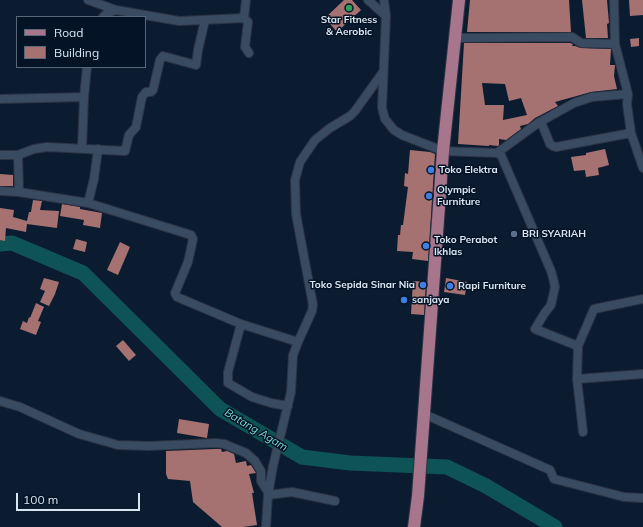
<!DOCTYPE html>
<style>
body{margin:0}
#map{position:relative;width:643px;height:527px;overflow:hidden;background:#0c1c30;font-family:Mulish,sans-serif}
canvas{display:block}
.legend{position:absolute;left:16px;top:16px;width:130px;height:52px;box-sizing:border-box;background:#051326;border:1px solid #5a6778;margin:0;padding:5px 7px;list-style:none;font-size:12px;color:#dae5f2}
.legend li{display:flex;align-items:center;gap:8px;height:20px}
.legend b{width:20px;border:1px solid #5a6778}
.scale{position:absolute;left:16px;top:493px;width:124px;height:18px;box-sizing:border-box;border:2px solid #dae5f2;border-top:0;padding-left:5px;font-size:12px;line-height:14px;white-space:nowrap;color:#dae5f2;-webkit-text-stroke:3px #051326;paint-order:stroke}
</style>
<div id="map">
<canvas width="643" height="527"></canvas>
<ul class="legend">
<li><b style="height:5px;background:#a7768c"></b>Road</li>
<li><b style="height:11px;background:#a57271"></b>Building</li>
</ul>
<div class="scale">100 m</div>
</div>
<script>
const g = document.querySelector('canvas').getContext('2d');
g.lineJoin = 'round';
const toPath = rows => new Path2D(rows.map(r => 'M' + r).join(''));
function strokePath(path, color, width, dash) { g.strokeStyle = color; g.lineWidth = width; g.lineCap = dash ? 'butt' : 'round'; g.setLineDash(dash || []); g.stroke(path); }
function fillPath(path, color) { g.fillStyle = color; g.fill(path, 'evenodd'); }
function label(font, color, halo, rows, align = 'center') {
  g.font = font + ' Mulish,sans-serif'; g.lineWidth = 3; g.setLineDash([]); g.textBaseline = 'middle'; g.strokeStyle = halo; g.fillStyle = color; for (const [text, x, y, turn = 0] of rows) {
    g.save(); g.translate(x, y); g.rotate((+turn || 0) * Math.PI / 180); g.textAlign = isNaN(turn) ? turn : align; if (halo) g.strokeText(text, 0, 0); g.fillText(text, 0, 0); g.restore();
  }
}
strokePath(toPath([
 [0,244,12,243,83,273,220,409,302,457,350,463,447,467,486,486,555,527]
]), '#0e5456', 15);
fillPath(toPath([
 [344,0,352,0,361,10,337,32,325,18],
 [470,0,569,0,571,32,467,32],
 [582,0,607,0,609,23,607,24,608,38,586,38],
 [629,0,643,0,643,15,630,16],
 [639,38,639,46,631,47,630,39],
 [464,43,570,43,573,44,572,46,575,46,581,48,611,49,610,65,615,65,614,76,617,89,591,92,555,102,558,106,535,118,528,124,520,126,521,129,506,140,499,139,499,145,498,146,489,145,489,146,458,144],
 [482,83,505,84,509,101,521,98,527,115,503,120,504,105,485,105],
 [605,149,609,165,598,168,599,175,586,177,585,170,574,171,571,157,586,155,586,153],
 [410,150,430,152,435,154,428,261,412,259,413,252,397,251,398,235,400,235,401,225,403,225,408,187,404,186,405,173,408,174],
 [0,174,13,175,13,186,0,186],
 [33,200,42,201,40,210,59,211,57,228,27,224,26,232,6,228,5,241,0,240,0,208,14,210,13,217,27,221,29,212,31,212],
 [62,204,80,207,80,209,102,213,100,228,83,225,84,220,60,216],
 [76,239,87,242,85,252,73,249],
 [120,242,130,247,118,275,107,270],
 [44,278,59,282,55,294,49,306,40,302,45,291,40,289],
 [446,278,467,282,465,295,444,292],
 [413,281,426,282,424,315,411,314],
 [36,303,44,307,38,321,41,322,36,335,20,329,23,321,27,323,29,317,30,318],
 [123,340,136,355,129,361,116,346],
 [179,419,209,424,207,438,177,433],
 [215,449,221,449,222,452,227,451,234,454,236,463,246,461,247,466,251,465,256,473,249,474,254,493,252,493,257,525,243,527,222,527,193,502,190,481,168,479,166,474,166,451]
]), '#a57271');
const street = toPath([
 [88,0,116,10,179,21,244,18],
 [246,0,244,18,248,22,245,47,249,53],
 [368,0,386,16,382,108,385,119,394,130,402,135,443,151,497,153,538,123,574,103,592,97,628,94],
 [384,0,386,16],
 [614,0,615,44,628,94,627,104,631,133,643,168],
 [103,17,107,13,116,10],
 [455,38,572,37,581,43,615,44],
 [0,99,84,97],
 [541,122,550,144,553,146,556,147,631,133],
 [82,148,84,97,87,67],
 [497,153,501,155,551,271,553,278,555,287,551,305,544,314,535,329,578,346],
 [0,155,18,155,34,149,47,147,125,151,129,135,136,127,142,97,146,92,151,92,153,90,160,60,163,56,196,65,198,50,205,20],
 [18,155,19,192],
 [0,191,19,192,88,203,191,235,193,239,188,262,175,293,177,297,241,324,228,372,228,383,252,397,271,403,288,406],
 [88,203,94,179,98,149],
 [241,324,298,342],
 [577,379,643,374],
 [0,401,20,407,79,434,118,445,149,446,215,443,224,444,246,453,255,461,261,471,261,481,268,492],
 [424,414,550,470,554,479,624,497,643,498],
 [583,432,577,379,578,346,594,309,643,299],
 [268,495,292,492,335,501],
 [266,527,268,495,273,466,291,392,293,355,298,342,312,311,313,305,296,214,295,180,300,162,315,140,330,128,350,116,355,111,383,72]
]);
const primary = toPath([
 [414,527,418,496,443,151,459,0]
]);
strokePath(street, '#2c3343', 10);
strokePath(primary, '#2c3343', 14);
strokePath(street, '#394b61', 8);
strokePath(primary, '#a7768c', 12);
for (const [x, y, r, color] of [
 [349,8,4,"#2e9e5b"],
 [431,170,4,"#3f7fe0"],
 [429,196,4,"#3f7fe0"],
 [514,234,4,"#5c6f8a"],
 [426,246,4,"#3f7fe0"],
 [423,285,4,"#3f7fe0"],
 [450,286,4,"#3f7fe0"],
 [404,300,4,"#3f7fe0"]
]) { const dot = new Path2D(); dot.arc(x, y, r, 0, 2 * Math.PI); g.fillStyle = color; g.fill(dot); strokePath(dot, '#051326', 1.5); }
label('bold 10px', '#dae5f2', '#051326', [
 ["Star Fitness",349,20,"center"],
 ["& Aerobic",349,32,"center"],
 ["Toko Elektra",439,170],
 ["Olympic",437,190],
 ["Furniture",437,202],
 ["BRI SYARIAH",522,234],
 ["Toko Perabot",434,240],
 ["Ikhlas",434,252],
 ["Toko Sepida Sinar Nia",415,285,"right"],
 ["Rapi Furniture",458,286],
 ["sanjaya",412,300]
], 'left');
label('italic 11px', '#76dbdd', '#051326', [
 ["Batang Agam",256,430,31]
]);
</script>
